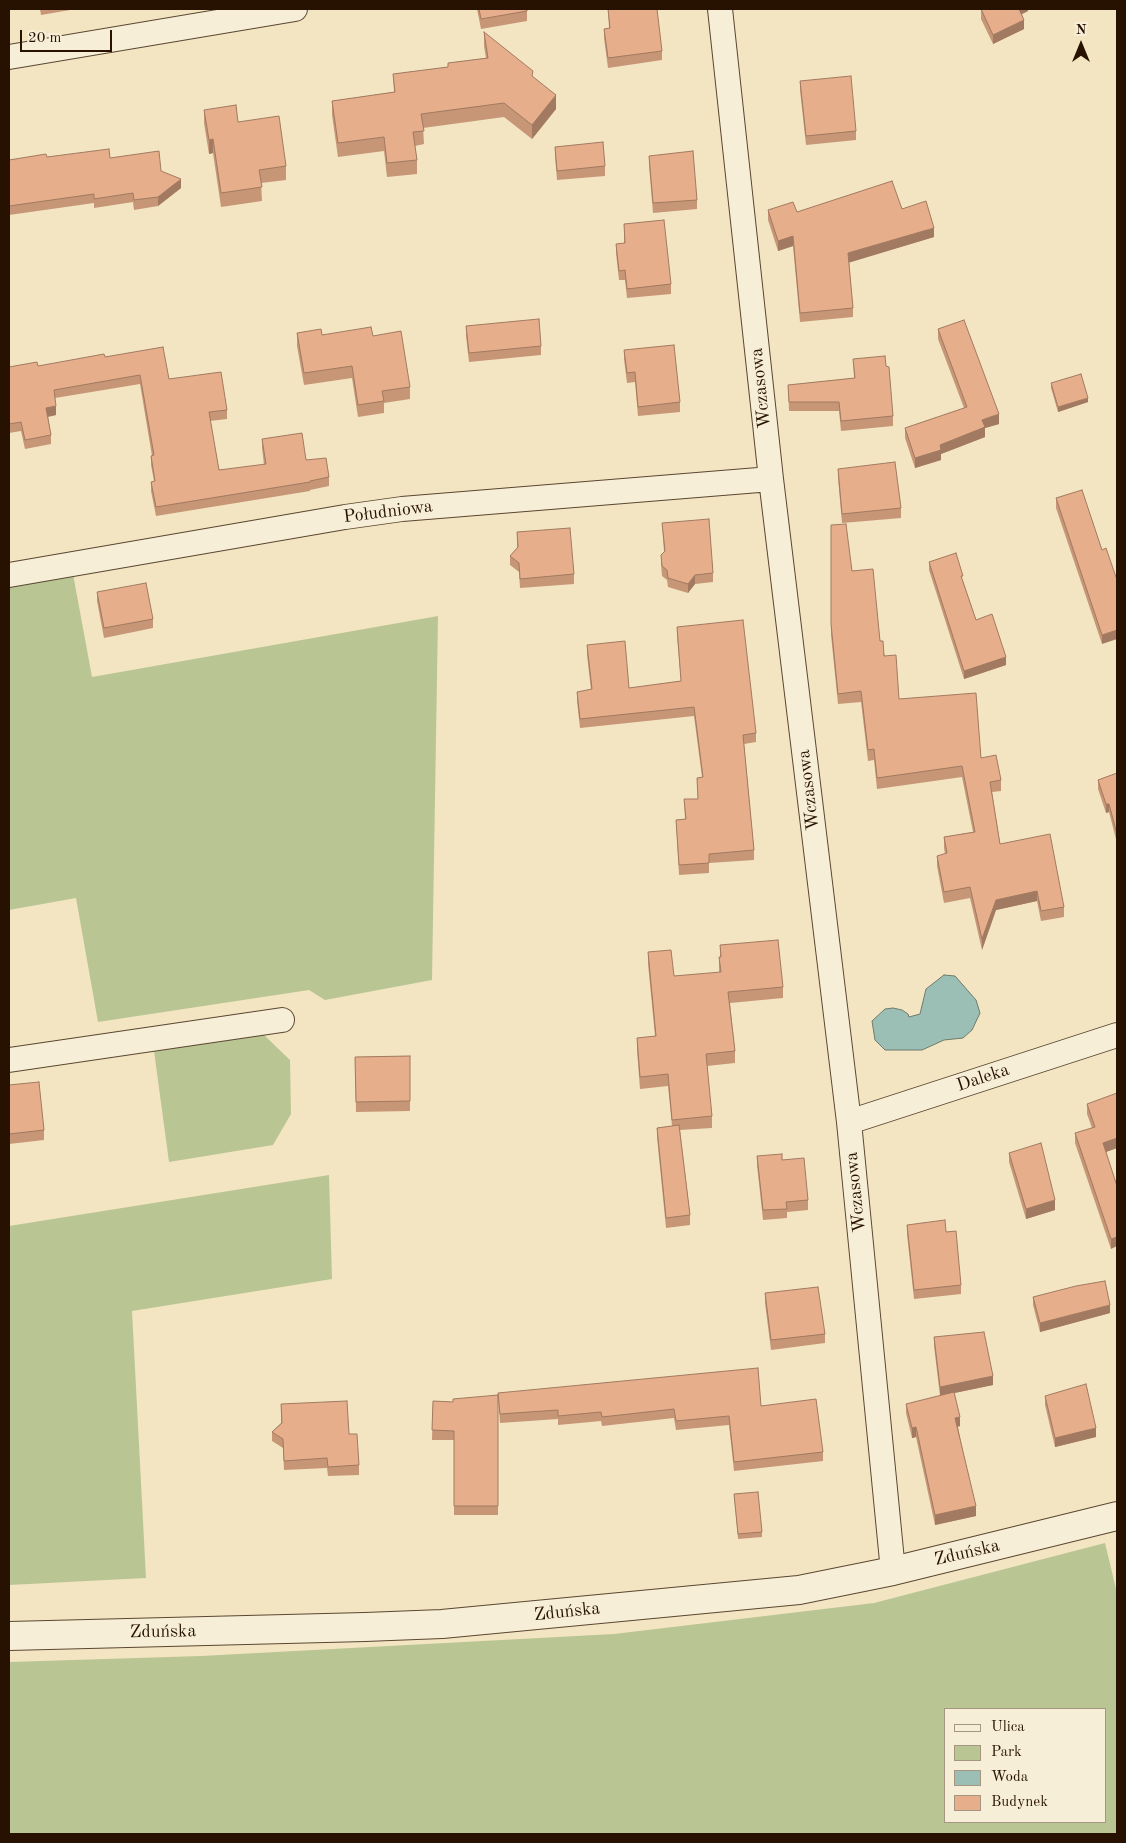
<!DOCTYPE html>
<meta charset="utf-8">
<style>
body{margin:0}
#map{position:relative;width:1126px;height:1843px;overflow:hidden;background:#f3e5c2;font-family:"Old Standard TT",serif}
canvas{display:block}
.frame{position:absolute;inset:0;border:10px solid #271201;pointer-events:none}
.legend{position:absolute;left:944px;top:1708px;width:162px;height:115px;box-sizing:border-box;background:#f7eed7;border:1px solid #a49681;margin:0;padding:6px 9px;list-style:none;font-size:15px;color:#271201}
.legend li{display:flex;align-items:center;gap:10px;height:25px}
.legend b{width:25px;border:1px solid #a49681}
.north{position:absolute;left:1056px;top:20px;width:50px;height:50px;-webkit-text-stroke:4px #f7eed7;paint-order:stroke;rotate:0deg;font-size:14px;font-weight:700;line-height:20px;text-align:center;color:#271201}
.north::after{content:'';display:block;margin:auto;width:18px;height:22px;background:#271201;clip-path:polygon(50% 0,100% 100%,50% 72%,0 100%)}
.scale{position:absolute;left:20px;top:30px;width:92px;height:22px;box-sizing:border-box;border:2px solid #271201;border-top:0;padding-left:6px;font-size:15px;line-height:18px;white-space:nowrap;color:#271201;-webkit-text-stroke:4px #f7eed7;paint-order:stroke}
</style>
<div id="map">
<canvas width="1126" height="1843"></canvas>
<div class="frame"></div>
<ul class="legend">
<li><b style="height:6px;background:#f7eed7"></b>Ulica</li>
<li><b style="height:14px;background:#bac594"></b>Park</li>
<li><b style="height:14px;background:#9bbfb5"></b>Woda</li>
<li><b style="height:14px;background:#e6ae8a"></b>Budynek</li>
</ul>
<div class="north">N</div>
<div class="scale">20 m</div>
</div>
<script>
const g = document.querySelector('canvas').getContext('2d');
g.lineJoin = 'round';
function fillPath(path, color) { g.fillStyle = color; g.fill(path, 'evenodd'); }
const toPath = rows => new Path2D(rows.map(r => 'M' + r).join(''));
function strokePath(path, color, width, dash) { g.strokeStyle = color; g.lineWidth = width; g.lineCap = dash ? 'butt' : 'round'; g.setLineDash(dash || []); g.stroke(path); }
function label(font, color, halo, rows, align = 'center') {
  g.font = font + ' "Old Standard TT",serif'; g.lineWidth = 4.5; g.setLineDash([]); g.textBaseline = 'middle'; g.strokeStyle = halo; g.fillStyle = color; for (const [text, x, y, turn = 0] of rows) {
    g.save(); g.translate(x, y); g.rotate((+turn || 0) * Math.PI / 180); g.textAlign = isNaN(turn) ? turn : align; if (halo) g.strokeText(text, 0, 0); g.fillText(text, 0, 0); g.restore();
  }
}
fillPath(toPath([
 [73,574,92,677,438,616,432,980,325,1000,309,990,98,1022,76,898,9,910,9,586],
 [264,1035,290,1060,291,1114,273,1145,169,1162,154,1051],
 [329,1175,332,1279,132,1311,146,1578,9,1585,9,1226],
 [1105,1543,1117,1593,1117,1834,9,1834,9,1662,201,1656,614,1634,874,1603],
 [1105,1709,1105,1822,945,1822,945,1709]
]), '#bac594');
const water = toPath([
 [944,975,955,976,976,1000,980,1013,972,1030,963,1038,944,1040,922,1050,885,1050,875,1040,872,1021,885,1009,893,1008,902,1010,908,1014,909,1017,920,1014,926,989,944,975]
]);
fillPath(water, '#9bbfb5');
strokePath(water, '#6d7a6d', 1);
const minor = toPath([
 [720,9,771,479,849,1122,893,1571],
 [9,57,295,9],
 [9,575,345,517,402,509,771,479],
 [9,1060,282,1020],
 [849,1122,1117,1035]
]);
const tertiary = toPath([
 [9,1636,365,1627,442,1624,799,1590,893,1571,1117,1516]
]);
strokePath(minor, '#5a4731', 26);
strokePath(tertiary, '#5a4731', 30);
strokePath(minor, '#f7eed7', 24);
strokePath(tertiary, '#f7eed7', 28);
fillPath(toPath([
 [40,9,76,9,41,15],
 [477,9,527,9,527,21,481,29],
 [608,9,662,51,662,60,608,68,604,38,604,29,609,28],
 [981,9,1028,9,1028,11,1022,14,1024,29,993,44,981,19],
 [484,32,533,77,556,109,532,139,504,117,423,128,424,144,415,146,417,160,417,174,387,177,384,151,338,157,332,115,332,101,394,92,393,74,448,67,448,63,486,58,484,46],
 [800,81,856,131,856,140,806,145,800,90],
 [204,110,238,122,286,166,286,180,261,183,262,201,221,207,213,153,209,154,204,123],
 [555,147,605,166,605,176,557,180,555,156],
 [649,156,697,200,697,209,653,213,649,165],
 [47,157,110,158,161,171,181,188,158,206,134,210,133,202,94,208,94,203,9,215,9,160],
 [902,209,934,237,849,262,853,308,853,317,800,322,793,246,778,251,768,220,768,210,797,212],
 [624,224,671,284,671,294,627,298,625,280,619,280,616,253,616,244,624,243],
 [466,326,541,346,541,355,469,362,466,336],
 [938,329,999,424,985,428,985,437,941,454,941,460,915,468,905,438,905,428,964,408,938,339],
 [297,333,322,335,373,336,410,387,410,399,384,403,384,413,358,417,352,378,304,385,297,346],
 [624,350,680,402,680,412,638,416,635,382,627,383,624,359],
 [105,357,169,379,227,410,227,419,210,421,219,470,264,465,262,448,262,439,306,460,329,477,329,486,310,490,310,491,156,516,151,491,151,482,154,481,151,465,151,456,152,456,140,384,55,398,56,415,48,417,51,435,51,444,25,449,21,431,9,433,9,367,38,366],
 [853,359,886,366,893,416,893,426,841,431,839,411,789,411,788,385,854,378],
 [1051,383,1088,402,1058,412,1051,388],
 [838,469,901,508,901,518,842,523,838,478],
 [1056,498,1102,550,1117,580,1102,644,1056,508],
 [662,523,713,573,713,582,695,584,688,593,668,587,667,580,662,576,661,564,661,555,664,552],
 [831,525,852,571,880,641,899,699,981,758,1001,780,1001,791,992,792,1000,844,1064,907,1064,917,1041,921,1037,901,996,910,982,950,970,898,944,903,937,866,937,856,945,854,944,848,944,837,973,832,962,777,877,789,874,760,868,761,861,702,838,704,831,635],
 [517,532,574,574,574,584,520,588,519,572,510,565,510,556,517,548],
 [929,562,963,581,976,620,1006,665,964,679,929,570],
 [97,592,153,619,153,628,104,638,97,601],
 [677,627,756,733,756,742,744,744,754,850,754,860,709,863,709,873,679,875,676,820,685,819,684,799,698,799,697,778,702,777,694,716,580,728,577,701,577,692,591,690,587,655,587,645,629,688,681,681,677,636],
 [1117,773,1117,843,1109,812,1106,813,1098,789,1098,780],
 [720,945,783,987,783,998,730,1003,735,1051,735,1063,707,1066,712,1116,712,1128,680,1130,690,1215,690,1225,666,1228,657,1137,657,1128,672,1126,668,1086,640,1089,637,1050,637,1038,655,1036,648,964,648,952,674,976,719,973,719,957,720,957],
 [410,1056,410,1111,356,1112,355,1057],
 [9,1085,44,1130,44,1140,9,1144],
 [1087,1104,1117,1148,1106,1152,1117,1186,1111,1249,1075,1143,1075,1133,1092,1128,1087,1114],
 [1009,1153,1055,1210,1026,1219,1009,1162],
 [757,1156,782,1160,808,1200,808,1210,787,1212,787,1218,763,1220,757,1165],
 [907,1225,946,1232,961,1285,961,1294,914,1299,907,1234],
 [765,1293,825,1334,825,1343,771,1350,765,1303],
 [1033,1297,1110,1313,1040,1332,1033,1305],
 [934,1337,993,1385,954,1393,960,1426,958,1427,976,1516,935,1525,916,1437,912,1438,906,1413,906,1404,940,1396,934,1346],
 [498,1393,761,1406,823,1452,823,1461,734,1471,729,1425,676,1430,674,1418,602,1426,601,1421,558,1425,558,1419,500,1423],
 [498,1395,498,1515,454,1515,454,1440,432,1440,433,1401,453,1402],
 [1045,1396,1096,1437,1055,1447,1045,1405],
 [281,1404,349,1434,359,1465,359,1475,328,1476,327,1468,284,1470,283,1448,272,1441,272,1432,281,1423],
 [734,1494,762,1532,762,1537,738,1539]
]), '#c69677');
fillPath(toPath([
 [1018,9,1028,9,1028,11,1018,16],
 [1024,20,1024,29,993,44,993,35],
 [556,95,556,109,532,139,532,125],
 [213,139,213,153,209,154,209,140],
 [181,179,181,188,158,206,158,197],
 [934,228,934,237,848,263,848,253],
 [793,236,793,246,778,251,778,241],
 [1088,398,1088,402,1058,412,1058,407],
 [56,406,56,415,46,417,46,408],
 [999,414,999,424,985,428,985,437,941,454,941,460,915,468,915,458,940,445,982,420],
 [695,575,695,584,688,593,688,584],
 [1117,630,1117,639,1102,644,1102,635],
 [1006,657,1006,665,964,679,964,671],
 [1106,804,1109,804,1109,812,1106,813],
 [1037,891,1037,901,996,910,982,950,982,939,996,900],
 [1117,1138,1117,1148,1103,1153,1103,1143],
 [1055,1200,1055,1210,1026,1219,1026,1209],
 [1117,1237,1117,1246,1111,1249,1111,1239],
 [1110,1305,1110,1313,1040,1332,1040,1323],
 [993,1376,993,1385,940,1396,940,1387],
 [960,1417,960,1426,955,1427,955,1418],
 [916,1427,916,1437,912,1438,912,1428],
 [1096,1428,1096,1437,1055,1447,1055,1438],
 [976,1506,976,1516,935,1525,935,1515]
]), '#a17a61');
const building = toPath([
 [479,9,527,9,527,11,481,19,479,9],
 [608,9,657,9,662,51,608,58,604,29,610,28,608,9],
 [981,9,1019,9,1024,20,993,35,981,9],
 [484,32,533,71,532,76,556,95,532,125,504,103,421,114,424,131,413,132,417,160,387,163,384,137,338,143,332,101,395,92,393,74,448,67,448,63,488,58,484,32],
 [851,76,856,131,806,136,800,81,851,76],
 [236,105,238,122,279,116,286,166,259,170,262,187,221,193,213,139,209,140,204,110,236,105],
 [603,142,605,166,557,171,555,147,603,142],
 [109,149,110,158,159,151,161,171,181,179,158,197,134,200,133,193,94,199,94,194,9,206,9,160,46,154,47,157,109,149],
 [693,151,697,200,653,203,649,156,693,151],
 [892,181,902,209,926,201,934,228,848,253,853,308,800,313,793,236,778,241,768,210,793,202,797,212,892,181],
 [664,220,671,284,627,289,625,270,619,271,616,244,625,243,624,224,664,220],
 [539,319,541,346,469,353,466,326,539,319],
 [964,320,999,414,982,420,985,427,940,445,941,450,915,458,905,428,967,407,938,329,964,320],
 [371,327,373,336,401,331,410,387,382,391,384,401,358,405,352,366,304,373,297,333,321,329,322,335,371,327],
 [674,345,680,402,638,407,635,372,627,373,624,350,674,345],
 [163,347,169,379,221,372,227,410,209,412,219,470,266,464,262,439,302,433,306,460,326,458,329,477,310,481,310,482,156,507,151,482,155,481,151,456,154,455,140,375,54,390,56,406,46,408,51,435,25,440,21,422,9,424,9,367,37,362,38,366,104,354,105,357,163,347],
 [885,356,886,366,889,367,893,416,841,421,839,402,789,402,788,385,855,378,853,359,885,356],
 [1081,374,1088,398,1058,407,1051,383,1081,374],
 [895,462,901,508,842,514,838,469,895,462],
 [1082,490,1102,550,1106,548,1117,580,1117,630,1102,635,1056,498,1082,490],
 [709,519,713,573,695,575,688,584,668,578,667,570,662,566,661,555,665,551,662,523,709,519],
 [846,524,852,571,873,569,880,641,883,641,884,656,896,655,899,699,976,693,981,758,996,755,1001,780,990,782,1000,844,1050,834,1064,907,1041,911,1037,891,996,900,982,939,970,887,944,892,937,856,947,853,944,837,975,832,962,766,877,778,874,749,868,750,861,691,838,694,831,624,831,525,846,524],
 [570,528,574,574,520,579,519,563,510,556,518,547,517,532,570,528],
 [956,553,963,576,961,576,976,620,992,614,1006,657,964,671,929,562,956,553],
 [146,583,153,619,104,628,97,592,146,583],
 [743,620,756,733,743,735,754,850,709,854,709,863,679,865,676,820,686,819,684,799,698,799,697,778,703,777,694,707,580,719,577,692,592,689,587,645,625,641,629,688,681,681,677,627,743,620],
 [1117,773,1117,834,1109,804,1106,804,1098,780,1117,773],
 [778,940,783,987,728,992,735,1051,706,1054,712,1116,672,1120,668,1074,640,1077,637,1038,656,1036,648,952,671,950,674,976,721,972,719,957,721,957,720,945,778,940],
 [410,1056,410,1101,356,1102,355,1057,410,1056],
 [39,1082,44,1130,9,1134,9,1085,39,1082],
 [1117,1093,1117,1138,1103,1143,1117,1186,1117,1237,1111,1239,1075,1133,1095,1127,1087,1104,1117,1093],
 [679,1125,690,1215,666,1218,657,1128,679,1125],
 [1041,1143,1055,1200,1026,1209,1009,1153,1041,1143],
 [782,1154,782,1160,804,1158,808,1200,786,1202,787,1209,763,1210,757,1156,782,1154],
 [945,1220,946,1232,956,1231,961,1285,914,1290,907,1225,945,1220],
 [1105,1281,1110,1305,1040,1323,1033,1297,1076,1286,1105,1281],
 [818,1287,825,1334,771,1340,765,1293,818,1287],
 [984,1332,993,1376,940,1387,934,1337,984,1332],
 [758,1368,761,1406,816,1399,823,1452,734,1462,729,1416,676,1421,674,1409,602,1417,601,1412,558,1416,558,1410,500,1414,498,1393,758,1368],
 [1086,1384,1096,1428,1055,1438,1045,1396,1086,1384],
 [954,1392,960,1417,955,1418,976,1506,935,1515,916,1427,912,1428,906,1404,954,1392],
 [498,1395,498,1506,454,1506,454,1431,432,1430,433,1401,453,1402,453,1399,498,1395],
 [347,1401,349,1434,357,1434,359,1465,328,1467,327,1458,284,1461,283,1439,272,1432,282,1423,281,1404,347,1401],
 [758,1492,762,1532,738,1534,734,1494,758,1492]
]);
fillPath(building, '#e6ae8a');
strokePath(building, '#a17a61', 1);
label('18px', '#271201', '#f7eed7', [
 ["Wczasowa",761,388,-96],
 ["Południowa",388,512,-7],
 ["Wczasowa",809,790,-97],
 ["Daleka",983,1078,-18],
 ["Wczasowa",856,1192,-96],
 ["Zduńska",967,1553,-13],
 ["Zduńska",567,1612,-6],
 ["Zduńska",163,1632,-1]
]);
</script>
